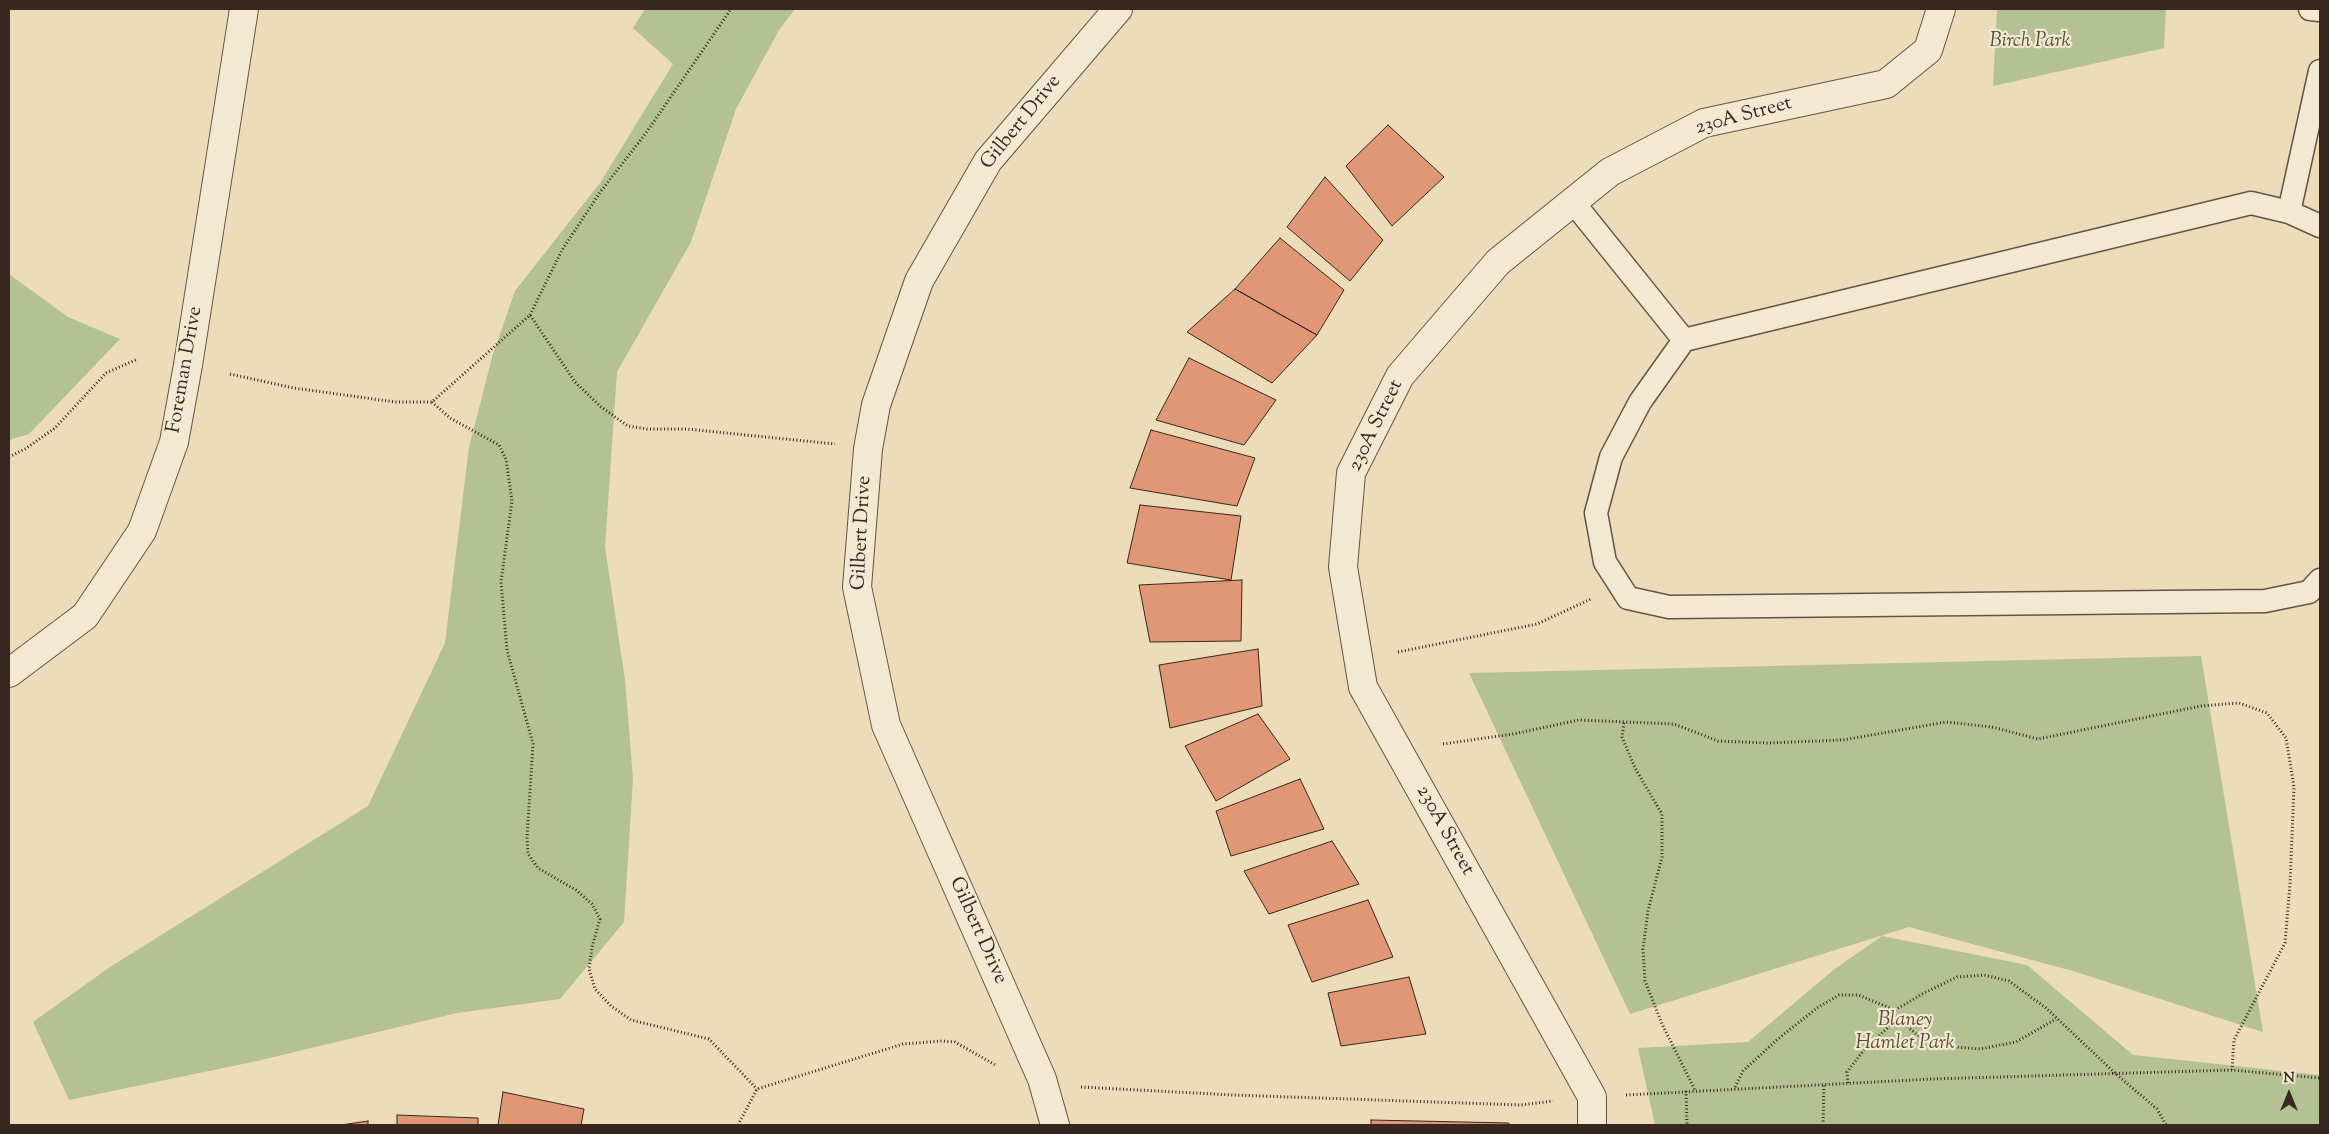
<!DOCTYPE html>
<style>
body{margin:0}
#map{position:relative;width:2329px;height:1134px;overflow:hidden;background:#ecdcba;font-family:"Sorts Mill Goudy",serif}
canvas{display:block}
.frame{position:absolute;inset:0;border:10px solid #37271e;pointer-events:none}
.north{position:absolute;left:2264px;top:1069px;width:50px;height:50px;-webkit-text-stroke:4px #f3e8d2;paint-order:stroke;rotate:0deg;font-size:14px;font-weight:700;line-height:20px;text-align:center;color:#37271e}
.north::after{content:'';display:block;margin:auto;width:18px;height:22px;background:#37271e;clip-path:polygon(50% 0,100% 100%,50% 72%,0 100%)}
</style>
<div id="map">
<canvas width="2329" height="1134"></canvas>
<div class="frame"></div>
<div class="north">N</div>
</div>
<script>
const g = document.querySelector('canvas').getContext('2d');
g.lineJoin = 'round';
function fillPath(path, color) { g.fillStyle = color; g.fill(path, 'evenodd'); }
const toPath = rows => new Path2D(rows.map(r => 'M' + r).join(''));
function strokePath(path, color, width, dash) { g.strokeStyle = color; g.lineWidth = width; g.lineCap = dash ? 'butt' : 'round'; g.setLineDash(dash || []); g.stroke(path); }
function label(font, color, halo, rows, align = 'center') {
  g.font = font + ' "Sorts Mill Goudy",serif'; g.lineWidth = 4.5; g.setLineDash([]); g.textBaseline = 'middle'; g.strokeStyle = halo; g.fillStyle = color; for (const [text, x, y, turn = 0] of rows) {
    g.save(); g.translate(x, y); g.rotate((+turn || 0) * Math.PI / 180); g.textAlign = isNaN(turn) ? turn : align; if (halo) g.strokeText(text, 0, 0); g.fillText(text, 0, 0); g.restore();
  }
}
fillPath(toPath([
 [645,9,795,9,779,30,736,109,691,242,617,372,605,547,625,680,633,779,624,922,560,999,457,1013,257,1061,69,1100,33,1022,110,967,368,806,445,643,469,447,493,354,515,291,600,183,673,64,633,28],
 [1997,9,2166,9,2164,48,1993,86],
 [9,274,68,317,120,339,29,434,9,440],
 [2201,656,2263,1032,2073,971,1909,927,1630,1014,1469,673],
 [1882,936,2027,965,2133,1055,2320,1075,2320,1125,1655,1125,1638,1048,1748,1042,1836,968]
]), '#b4c192');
const building = toPath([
 [1388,125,1444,177,1392,226,1346,166,1388,125],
 [1325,177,1383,240,1350,281,1287,227,1325,177],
 [1280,238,1344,290,1317,335,1235,289,1280,238],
 [1235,289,1317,335,1272,383,1187,332,1235,289],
 [1189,358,1276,400,1244,445,1156,420,1189,358],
 [1151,430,1255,458,1237,506,1130,488,1151,430],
 [1140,505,1241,516,1231,580,1127,563,1140,505],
 [1242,580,1241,641,1150,642,1139,585,1242,580],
 [1258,649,1262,706,1170,728,1159,665,1258,649],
 [1258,714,1290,759,1216,801,1185,746,1258,714],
 [1300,779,1324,829,1231,856,1216,811,1300,779],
 [1332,841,1359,884,1269,914,1244,871,1332,841],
 [1368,900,1393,957,1312,982,1288,925,1368,900],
 [1409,977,1426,1034,1341,1046,1328,993,1409,977],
 [503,1092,584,1109,581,1125,498,1125,503,1092],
 [397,1115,478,1118,478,1125,397,1125,397,1115],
 [1371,1120,1509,1123,1509,1125,1371,1125,1371,1120],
 [368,1121,368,1125,341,1125,368,1121]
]);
fillPath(building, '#e09776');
strokePath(building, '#37271e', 1);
const service = toPath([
 [2310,9,2320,10],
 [1573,202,1684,340,1640,402,1611,457,1596,513,1605,562,1628,598,1669,607,2265,601,2309,592,2320,580],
 [2289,212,2320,71],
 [1684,340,2251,203,2289,212,2320,226]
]);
const minor = toPath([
 [1055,1125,1042,1079,886,725,857,587,868,449,876,405,919,281,988,161,1118,9],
 [1592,1125,1592,1097,1363,687,1343,567,1351,473,1400,376,1498,262,1610,172,1704,123,1886,84,1928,50,1941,9]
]);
const tertiary = toPath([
 [9,673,85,616,142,531,174,442,188,365,244,9]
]);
strokePath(service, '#645445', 25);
strokePath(minor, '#645445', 30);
strokePath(tertiary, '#645445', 30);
strokePath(toPath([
 [530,315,562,250,601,191,646,133,731,9],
 [230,374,294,388,395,402,432,402,530,315,575,382,601,407,628,426,647,429,687,429,835,444],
 [432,402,450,418,499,445,506,459,512,501,501,582,507,650,533,744,527,838,528,854,538,868,576,890,592,904,600,919,592,947,589,969,595,989,611,1006,631,1020,709,1039,757,1089],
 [9,457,25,449,55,428,106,373,138,359],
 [1398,652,1537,624,1591,599],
 [1624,723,1622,737,1635,768,1662,814,1662,857,1648,911,1643,949,1645,981,1662,1024,1695,1090],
 [1443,744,1513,734,1579,720,1674,724,1718,741,1768,743,1843,740,1946,722,1992,727,2038,739,2201,706,2239,703,2267,713,2286,738,2294,787,2290,884,2285,943,2234,1040,2232,1070],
 [1848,1083,1847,1072,1864,1050,1898,1018,1916,1034,1942,1046,1981,1049,2016,1042,2056,1019],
 [1081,1087,1233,1095,1521,1105,1553,1101],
 [1735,1087,1743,1071,1778,1039,1817,1008,1839,995,1858,995,1895,1010,1924,993,1957,977,1984,975,2009,981,2046,1008,2116,1074,2157,1109,2166,1125],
 [1686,1091,1687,1125],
 [1626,1095,1932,1079,2232,1070,2320,1078],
 [738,1125,757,1089,903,1044,942,1041,955,1042,997,1066],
 [1823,1125,1824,1084]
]), '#37271e', 3, [1, 2.5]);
strokePath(service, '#f3e8d2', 22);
strokePath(minor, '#f3e8d2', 28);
strokePath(tertiary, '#f3e8d2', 28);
label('italic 20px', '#564e3b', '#f3e8d2', [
 ["Birch Park",2030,43],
 ["Blaney",1905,1022],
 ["Hamlet Park",1905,1045]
]);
label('20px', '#37271e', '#f3e8d2', [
 ["230A Street",1744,117,-15],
 ["Gilbert Drive",1022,123,-51],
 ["Foreman Drive",186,370,-80],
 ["230A Street",1377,426,-64],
 ["Gilbert Drive",863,533,-87],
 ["230A Street",1444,831,61],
 ["Gilbert Drive",977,931,66]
]);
</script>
